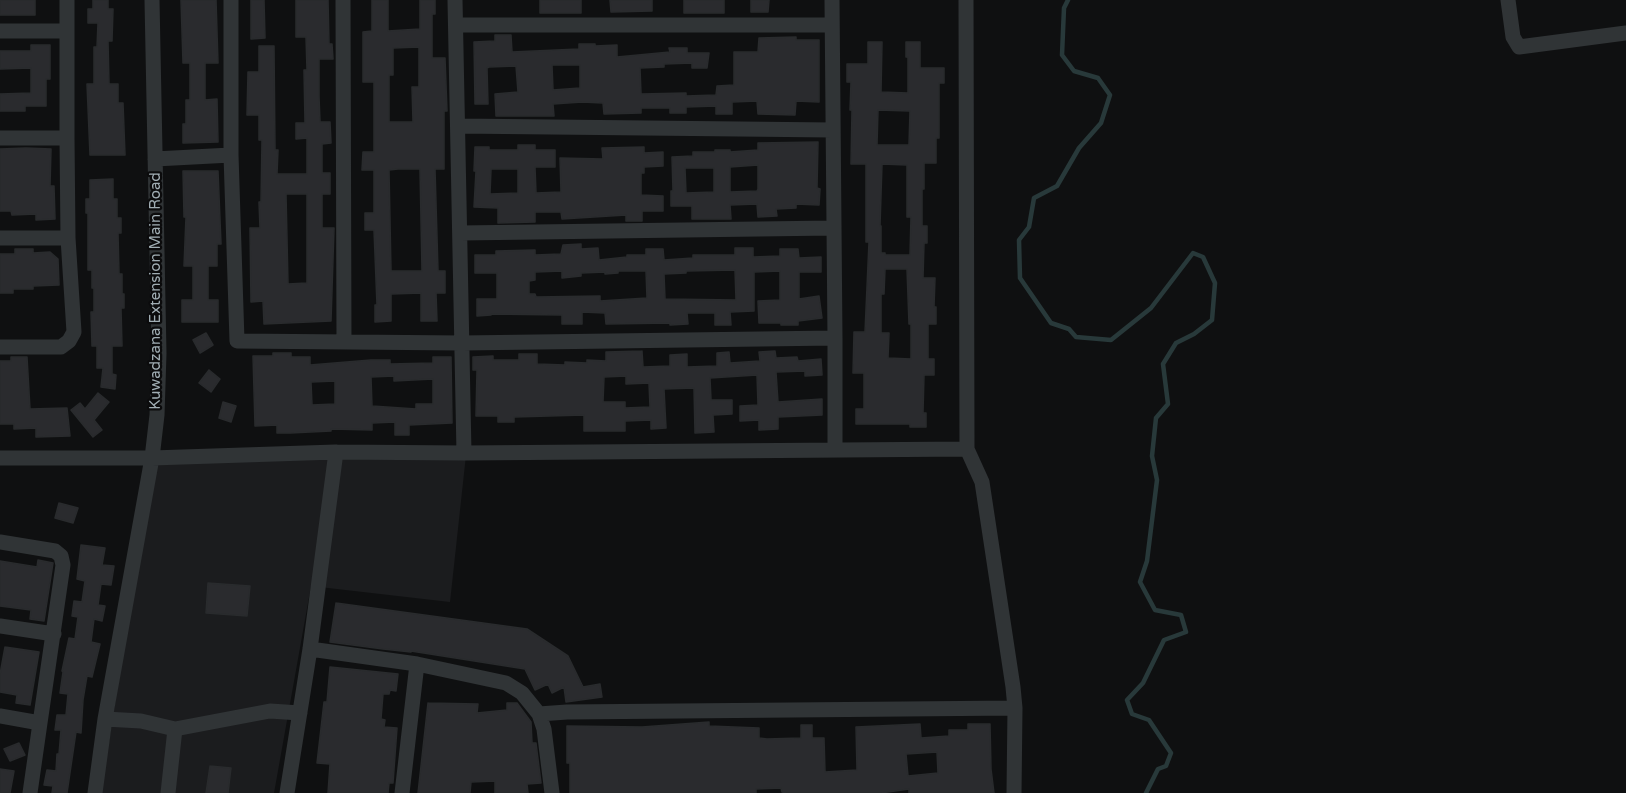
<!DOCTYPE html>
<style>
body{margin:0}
canvas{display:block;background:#0f1011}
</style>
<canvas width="1626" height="793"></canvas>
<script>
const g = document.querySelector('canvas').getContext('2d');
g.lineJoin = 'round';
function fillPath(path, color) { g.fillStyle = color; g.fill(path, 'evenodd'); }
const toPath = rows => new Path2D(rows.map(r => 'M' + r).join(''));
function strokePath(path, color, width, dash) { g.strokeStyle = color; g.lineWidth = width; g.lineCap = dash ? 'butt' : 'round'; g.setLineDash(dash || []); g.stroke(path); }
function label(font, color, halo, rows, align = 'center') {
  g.font = font + ' "Varela Round",sans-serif'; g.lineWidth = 4.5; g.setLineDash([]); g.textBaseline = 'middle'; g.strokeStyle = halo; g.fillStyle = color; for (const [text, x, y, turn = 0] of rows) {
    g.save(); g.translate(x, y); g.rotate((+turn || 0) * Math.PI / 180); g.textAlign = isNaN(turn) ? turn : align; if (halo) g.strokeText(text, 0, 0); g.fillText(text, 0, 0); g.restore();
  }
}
fillPath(toPath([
 [466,455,450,602,311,586,274,793,101,793,153,461]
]), '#1b1c1e');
strokePath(toPath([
 [1068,0,1064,8,1062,55,1074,71,1098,78,1110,95,1101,123,1079,148,1057,186,1034,198,1029,227,1019,240,1020,278,1051,323,1069,329,1076,337,1111,340,1151,308,1193,253,1203,257,1215,283,1212,320,1194,334,1176,343,1163,364,1168,404,1156,418,1152,456,1157,480,1147,561,1140,582,1155,610,1181,615,1186,632,1164,640,1143,683,1127,700,1132,714,1149,720,1171,753,1166,766,1158,769,1146,793]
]), '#28393a', 4.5);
const building = toPath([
 [0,0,35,0,35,15,0,15,0,0],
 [93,0,108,0,108,9,113,9,112,41,108,41,109,84,118,84,118,103,123,103,125,155,90,155,87,84,94,84,94,47,97,47,98,23,88,23,88,9,93,9,93,0],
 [181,0,216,0,218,63,205,63,205,100,217,99,218,142,183,143,183,124,186,124,186,100,190,100,190,63,183,63,181,0],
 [251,0,264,0,265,38,251,39,251,0],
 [296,0,328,0,329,44,332,44,333,59,319,59,319,96,320,122,330,122,331,143,322,144,322,173,330,173,330,194,322,194,322,228,334,228,331,321,264,324,263,301,251,302,250,228,260,228,259,202,261,202,262,140,259,140,259,115,247,115,248,72,259,72,259,46,274,46,275,150,278,150,277,174,307,174,307,138,296,139,296,123,305,123,304,70,307,70,306,37,296,37,296,0],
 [286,194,307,194,307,283,288,284,286,194],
 [372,0,388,0,388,31,420,29,420,0,435,0,435,14,432,14,432,58,445,58,447,111,444,111,444,169,435,169,438,271,445,271,445,293,436,293,437,321,421,321,421,293,391,294,391,321,375,322,375,305,377,305,374,230,365,230,365,213,374,213,374,170,362,170,363,152,374,152,374,82,363,82,363,32,372,31,372,0],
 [419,47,419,87,412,87,413,122,389,122,389,75,393,75,393,48,419,47],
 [398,169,420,169,422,271,391,271,389,170,398,169],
 [540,0,581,0,581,13,540,13,540,0],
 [610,0,652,0,652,11,611,12,610,0],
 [684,0,724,0,724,13,684,13,684,0],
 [751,0,769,0,768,12,751,12,751,0],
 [495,35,511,35,512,52,579,49,579,44,595,44,595,46,617,45,617,57,670,52,669,48,687,48,687,53,709,53,707,68,692,68,692,63,664,64,664,67,640,68,641,94,686,93,686,96,716,95,717,86,734,85,734,52,758,52,759,38,796,37,796,40,819,40,819,102,796,101,795,115,758,114,757,101,732,102,732,114,716,114,716,106,686,107,686,113,670,113,670,108,641,108,641,113,604,114,603,103,582,102,553,104,554,116,496,116,495,94,518,92,516,66,489,67,487,68,488,104,475,104,474,42,495,41,495,35],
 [552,65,580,65,580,88,553,90,552,65],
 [868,42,882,42,881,92,908,93,908,57,906,57,906,42,920,42,920,68,944,68,944,83,939,83,939,138,936,138,936,163,924,163,924,189,922,189,922,226,927,226,927,243,924,243,923,278,935,278,934,307,936,307,936,324,928,324,928,359,934,359,934,375,924,375,923,413,926,413,926,427,910,427,910,424,856,424,856,409,864,409,864,373,853,373,854,332,865,332,869,242,866,242,866,164,851,164,852,110,850,110,851,82,847,82,847,64,868,64,868,42],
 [878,110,910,111,909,145,877,145,878,110],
 [882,164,907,165,907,217,911,217,910,255,885,255,885,253,881,253,881,226,880,226,882,164],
 [885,269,907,269,909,324,911,324,911,359,888,358,889,333,881,333,881,294,884,294,885,269],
 [31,45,50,45,50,79,46,79,46,106,25,106,25,111,0,111,0,94,31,93,31,68,0,69,0,51,31,51,31,45],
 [818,142,817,188,820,189,819,205,796,204,796,208,776,209,777,216,758,217,757,204,730,205,731,219,692,219,692,206,671,206,671,191,673,191,672,157,693,156,693,152,715,152,715,150,730,150,730,152,758,150,758,143,818,142],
 [758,165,758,189,757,191,730,192,730,167,758,165],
 [685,168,714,168,714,192,686,193,685,168],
 [518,145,535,145,535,150,555,150,555,167,535,167,536,193,561,192,560,158,603,159,602,148,644,147,644,153,663,152,663,166,644,167,644,173,641,173,641,195,663,196,663,211,642,211,642,221,626,221,626,215,562,219,561,212,535,212,535,222,498,223,498,208,474,207,476,171,474,171,475,147,489,147,489,150,518,150,518,145],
 [491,169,518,169,518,193,490,194,491,169],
 [26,148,51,149,50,186,54,186,55,219,36,220,36,214,12,215,11,211,0,211,0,149,26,148],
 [183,171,218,171,221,244,217,244,217,266,208,266,208,300,218,300,218,322,182,322,182,300,193,300,193,266,184,266,186,217,184,217,183,171],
 [113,179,113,199,117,199,117,218,121,218,121,233,118,233,119,274,122,274,122,294,124,294,124,308,121,308,122,346,112,346,112,374,116,375,115,389,101,387,103,368,97,368,97,346,92,346,91,312,94,312,94,288,92,288,92,270,88,270,88,213,86,213,86,199,90,199,90,180,113,179],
 [581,244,581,249,598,248,599,260,627,257,627,255,646,255,646,249,663,249,664,260,693,258,693,255,735,255,735,248,753,248,753,257,780,256,780,249,798,249,799,258,821,257,821,272,799,272,799,299,819,296,822,318,798,321,798,325,781,325,781,323,759,323,758,301,780,300,780,271,754,272,754,311,730,312,731,325,715,325,715,313,687,313,688,324,670,325,670,323,606,324,605,313,582,312,582,324,562,324,562,315,491,314,491,315,477,316,477,299,497,299,497,273,475,273,475,255,496,255,496,251,535,250,535,255,561,254,563,245,581,244],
 [735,270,736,300,665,299,664,274,686,273,686,271,735,270],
 [562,271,562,278,581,276,581,273,605,272,605,274,618,273,618,271,646,271,647,298,600,301,600,296,536,297,535,294,529,294,529,281,535,280,535,272,562,271],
 [15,249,33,249,33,253,50,252,58,259,59,285,33,286,33,289,13,289,13,293,0,293,0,254,15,254,15,249],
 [206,333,213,345,200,353,193,340,206,333],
 [642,351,643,367,670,366,670,355,687,354,687,367,717,366,717,353,729,352,730,363,760,361,759,352,775,351,776,358,797,357,798,361,821,359,822,375,805,376,805,371,776,372,778,402,822,399,822,415,778,417,778,429,759,430,759,420,740,421,740,406,758,405,757,375,710,378,711,400,732,400,732,414,713,415,714,432,695,433,694,388,664,389,666,428,651,429,651,420,625,421,625,431,584,431,584,415,514,417,514,422,498,422,498,416,476,416,477,370,473,370,473,357,493,356,493,360,519,360,519,354,537,354,537,364,565,365,565,362,587,363,587,360,606,361,606,352,642,351],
 [626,376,626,384,649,383,650,407,625,408,625,402,603,402,604,377,626,376],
 [273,353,291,353,291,357,310,357,310,365,371,360,390,360,390,364,433,363,433,357,451,357,452,423,409,425,409,435,395,435,395,422,372,423,372,430,331,429,331,431,290,433,277,433,277,425,255,426,253,356,273,356,273,353],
 [394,376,394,381,433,379,433,404,416,404,416,409,372,406,371,377,394,376],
 [335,381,335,404,312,405,311,382,335,381],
 [11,357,27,357,30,409,67,408,70,436,36,437,36,428,14,429,14,424,0,424,0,361,11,361,11,357],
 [209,370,220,379,211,392,199,383,209,370],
 [98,393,109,402,94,420,102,430,93,437,71,410,80,403,85,409,98,393],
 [223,402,236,406,231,422,219,418,223,402],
 [59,503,78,508,73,523,55,518,59,503],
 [81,545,105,548,102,565,114,566,111,585,101,584,98,605,105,606,102,621,94,619,91,642,100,644,92,677,87,676,83,700,81,733,76,732,67,793,52,793,53,786,44,785,47,770,56,771,57,754,59,754,61,730,55,730,57,715,66,715,68,694,60,693,63,672,62,671,69,638,75,639,78,617,72,616,74,601,82,602,85,581,77,579,81,545],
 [38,560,53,563,44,621,30,619,31,610,0,606,0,561,37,567,38,560],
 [208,583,250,586,247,616,206,613,208,583],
 [336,603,527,629,568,656,583,687,600,684,602,697,566,702,564,687,552,693,548,684,535,690,525,669,411,651,411,652,383,649,330,642,336,603],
 [5,647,39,652,30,705,16,703,17,695,0,692,0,674,5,647],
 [330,667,398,674,396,691,390,690,389,694,383,694,381,719,385,720,384,727,397,728,393,783,389,783,388,793,328,793,330,764,317,763,324,702,327,702,330,667],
 [428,703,478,704,477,713,507,710,507,703,517,703,531,722,532,743,536,743,541,783,527,784,528,793,495,793,495,781,471,782,470,793,418,793,428,703],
 [709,722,709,726,759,728,759,738,767,739,801,738,801,725,812,725,812,738,824,738,825,772,857,770,856,727,920,724,921,738,949,736,949,730,968,730,968,724,990,724,991,769,994,793,909,793,909,789,881,793,787,793,782,792,781,788,756,789,756,793,570,793,570,763,567,763,567,726,642,727,709,722],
 [937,752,938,773,908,776,906,754,937,752],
 [19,743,25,755,10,761,4,749,19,743],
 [210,766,231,768,228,793,206,793,210,766],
 [0,769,14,771,10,793,0,793,0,769]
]);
fillPath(building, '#2a2b2e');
strokePath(building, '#292b2d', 1.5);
strokePath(toPath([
 [231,0,231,155,237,341,462,343,835,338,832,0],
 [343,0,344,341],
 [455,0,464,453],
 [1508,0,1513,37,1519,47,1626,33],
 [456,25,832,25],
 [0,31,66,31],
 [458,126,833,130],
 [0,138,67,138,67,0],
 [155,159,231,155],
 [460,233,833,228],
 [0,238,68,238],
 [0,347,61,347,69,341,74,332,68,238,67,138],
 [967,449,982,482,1013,687,1015,708,1014,793],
 [835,450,835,338],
 [0,458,152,458,336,452,464,453,967,449,966,0],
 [0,542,55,551,61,556,63,565,40,723,0,716],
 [0,626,54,634],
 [310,649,417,664,506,683,522,693,539,714,544,729,552,793],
 [539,714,567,712,1015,708],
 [105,719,141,721,175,729,168,793],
 [175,729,270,711,300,713],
 [30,793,40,723],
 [95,793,105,719,152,458,157,415,159,353,152,0],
 [287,793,310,649,336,452],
 [402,793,417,664]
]), '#303436', 15);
label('15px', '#a0adb3', '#0b0b0c', [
 ["Kuwadzana Extension Main Road",156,291,-90]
]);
</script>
